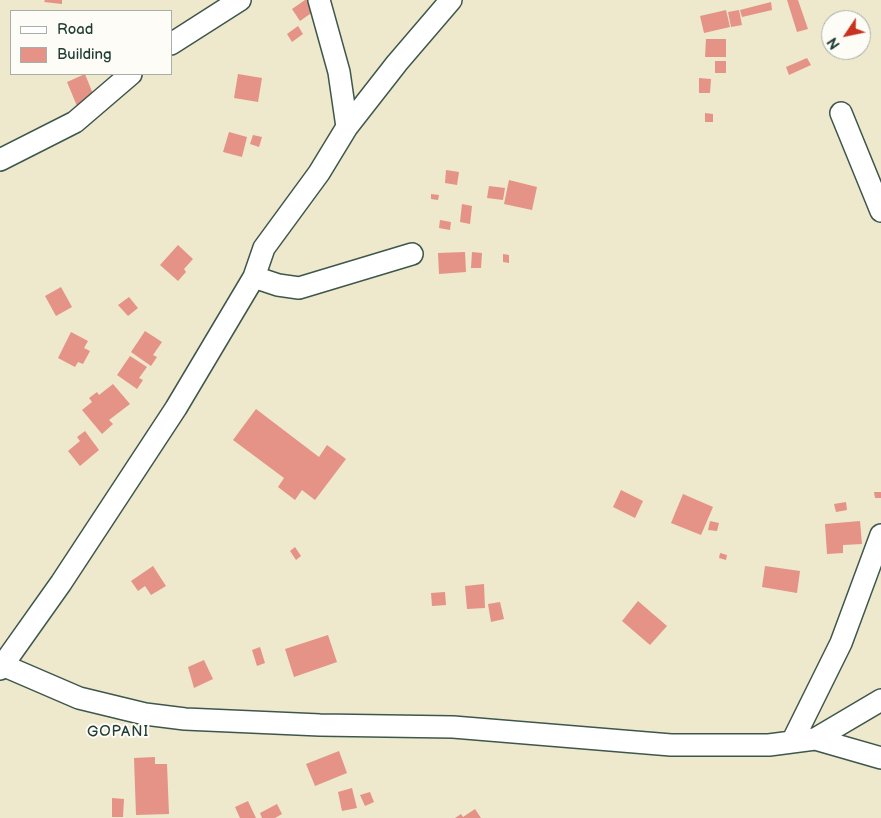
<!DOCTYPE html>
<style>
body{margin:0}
#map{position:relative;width:881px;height:818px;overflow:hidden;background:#eee8cc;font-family:"Balsamiq Sans",sans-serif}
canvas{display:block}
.legend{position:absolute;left:10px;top:10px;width:162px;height:65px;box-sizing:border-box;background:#fdfcf7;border:1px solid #a4b0a9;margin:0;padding:6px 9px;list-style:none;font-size:15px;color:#1f3d34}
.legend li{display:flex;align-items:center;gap:10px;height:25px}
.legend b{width:25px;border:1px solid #a4b0a9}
.north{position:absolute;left:821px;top:10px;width:50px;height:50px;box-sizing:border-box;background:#fdfcf7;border:1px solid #a4b0a9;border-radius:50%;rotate:236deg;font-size:14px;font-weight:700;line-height:20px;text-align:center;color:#1f3d34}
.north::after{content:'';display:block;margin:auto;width:18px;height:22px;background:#c8321e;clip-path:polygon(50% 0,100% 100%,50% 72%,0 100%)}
</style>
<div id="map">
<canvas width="881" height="818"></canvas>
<ul class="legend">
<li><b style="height:6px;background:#fff"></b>Road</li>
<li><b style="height:14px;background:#e49386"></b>Building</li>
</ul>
<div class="north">N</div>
</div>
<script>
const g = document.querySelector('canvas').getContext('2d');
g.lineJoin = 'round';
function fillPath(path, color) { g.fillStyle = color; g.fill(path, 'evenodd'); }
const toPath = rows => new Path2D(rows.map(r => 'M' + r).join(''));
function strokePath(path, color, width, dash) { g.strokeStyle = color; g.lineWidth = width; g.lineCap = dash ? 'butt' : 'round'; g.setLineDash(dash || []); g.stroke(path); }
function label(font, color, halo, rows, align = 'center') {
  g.font = font + ' "Balsamiq Sans",sans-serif'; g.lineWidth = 4; g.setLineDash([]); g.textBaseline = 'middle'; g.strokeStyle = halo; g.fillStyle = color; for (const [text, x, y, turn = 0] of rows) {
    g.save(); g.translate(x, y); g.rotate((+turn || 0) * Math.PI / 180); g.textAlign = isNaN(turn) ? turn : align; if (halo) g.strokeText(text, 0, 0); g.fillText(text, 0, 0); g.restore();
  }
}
fillPath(toPath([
 [45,0,62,0,62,4,44,2],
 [305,0,310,0,317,9,300,21,292,9],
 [787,0,798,0,808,29,797,32],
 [771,2,772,10,742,17,740,10],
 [726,10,730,27,704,33,700,16],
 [739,10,742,25,731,27,728,12],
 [298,26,303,34,292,42,287,34],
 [706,39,726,39,726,57,705,57],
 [807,58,811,65,789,75,786,67],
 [715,61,726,61,726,73,715,73],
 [85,74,95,99,77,106,67,82],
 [238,74,262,78,258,102,234,98],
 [699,78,711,79,710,93,699,93],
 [705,113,713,114,713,122,705,122],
 [229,132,247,137,242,157,223,152],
 [253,135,262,137,259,147,250,144],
 [446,170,459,172,457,185,445,183],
 [509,180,537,187,532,210,504,204],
 [489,186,505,188,503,200,487,198],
 [431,194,439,195,438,200,431,199],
 [462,204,472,206,470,224,460,222],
 [440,220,451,222,450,230,439,228],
 [178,245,193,259,184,269,186,272,178,281,160,265],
 [465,252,466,272,439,274,438,253],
 [472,252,482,253,481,268,471,268],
 [503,254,509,255,509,263,503,262],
 [61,287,72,307,56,316,45,296],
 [129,297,138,308,128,316,118,305],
 [145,331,162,342,153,355,157,357,151,366,131,352],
 [71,332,88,341,84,348,90,351,83,364,78,362,75,367,58,358],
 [130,356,147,367,139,378,143,380,137,389,117,375],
 [113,384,130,404,109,420,113,424,102,434,82,410,92,402,89,398,97,392,99,395],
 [256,409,319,457,327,445,346,459,315,500,302,490,295,500,278,487,284,478,233,440],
 [85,431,99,450,80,466,68,451,80,441,77,437],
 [621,490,643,501,635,518,613,507],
 [874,492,881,492,881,498,875,498],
 [683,494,713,507,701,535,671,523],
 [846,502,847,510,836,512,834,504],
 [710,521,719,523,717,531,708,530],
 [860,521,862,544,843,545,843,553,827,554,825,524],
 [295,547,301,556,296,560,290,551],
 [720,553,727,555,726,560,719,558],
 [153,566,166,586,151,595,145,586,138,591,131,581],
 [765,566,800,571,797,593,762,587],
 [484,584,485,608,467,609,465,586],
 [445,592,446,605,432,606,431,593],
 [638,601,667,626,650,645,622,621],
 [500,602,504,619,491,622,488,604],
 [328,635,337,662,294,677,285,649],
 [260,647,265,663,257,666,252,650],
 [204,660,213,679,194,688,188,667],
 [339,751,347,773,315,786,306,764],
 [155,757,155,764,167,764,169,814,136,815,134,758],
 [352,788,357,808,342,811,338,792],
 [370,792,374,802,365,806,360,795],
 [112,798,124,799,123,817,112,817],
 [248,801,256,818,240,818,235,807],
 [277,804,282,814,275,818,262,818,260,813],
 [475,809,481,818,455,818,461,814,463,817]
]), '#e49386');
const street = toPath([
 [319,0,339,72,347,127],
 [171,44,240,0],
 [841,113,881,211],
 [0,160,75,122,131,74],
 [254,277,264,248,319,173,347,127,397,63,451,0],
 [0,664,79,698,145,714,185,719,320,725,453,727,671,745,769,745,815,739,881,758],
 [0,669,61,583,176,408,254,277,278,285,299,288,412,254],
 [815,739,881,700],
 [792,742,841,643,881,535]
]);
strokePath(street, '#3e574b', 24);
strokePath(street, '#fff', 21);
g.letterSpacing = '1px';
label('15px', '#1f3d34', '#fdfcf7', [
 ["GOPANI",118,732]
]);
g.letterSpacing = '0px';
</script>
